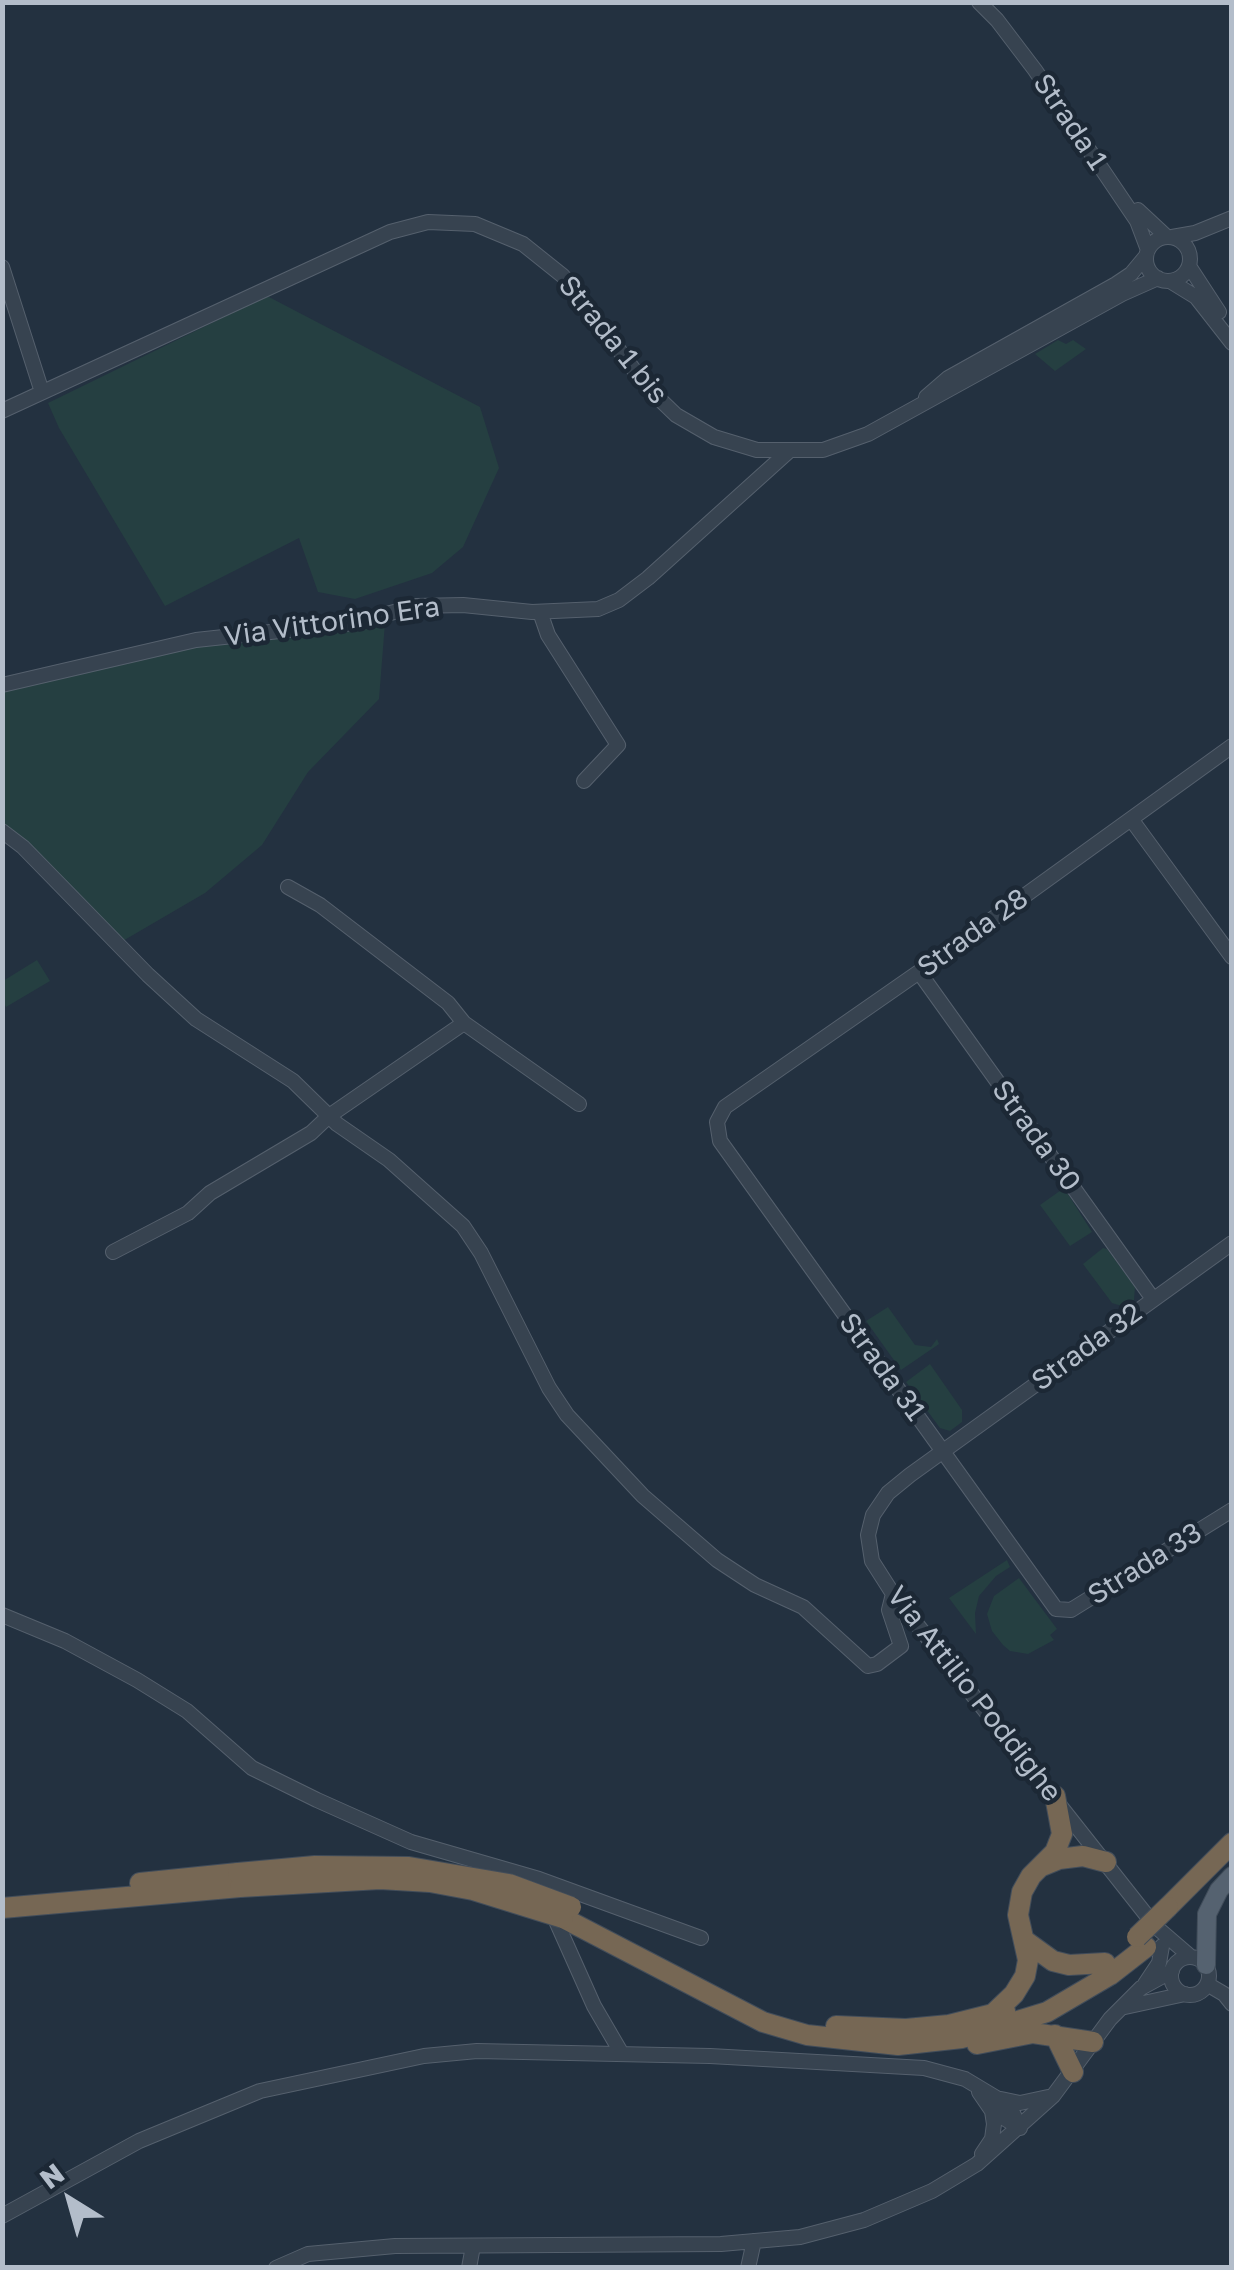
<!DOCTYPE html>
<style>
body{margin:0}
#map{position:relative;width:1234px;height:2270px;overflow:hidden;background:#233140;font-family:"Golos Text",sans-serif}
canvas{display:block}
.frame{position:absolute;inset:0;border:5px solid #b3bdca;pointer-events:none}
.north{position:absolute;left:20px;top:2150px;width:100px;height:100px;-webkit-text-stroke:8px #1c2835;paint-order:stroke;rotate:323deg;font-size:28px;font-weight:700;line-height:40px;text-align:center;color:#b3bdca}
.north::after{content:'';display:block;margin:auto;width:35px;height:45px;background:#b3bdca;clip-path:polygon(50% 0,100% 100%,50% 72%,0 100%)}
</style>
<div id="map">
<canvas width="1234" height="2270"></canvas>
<div class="frame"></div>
<div class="north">N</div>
</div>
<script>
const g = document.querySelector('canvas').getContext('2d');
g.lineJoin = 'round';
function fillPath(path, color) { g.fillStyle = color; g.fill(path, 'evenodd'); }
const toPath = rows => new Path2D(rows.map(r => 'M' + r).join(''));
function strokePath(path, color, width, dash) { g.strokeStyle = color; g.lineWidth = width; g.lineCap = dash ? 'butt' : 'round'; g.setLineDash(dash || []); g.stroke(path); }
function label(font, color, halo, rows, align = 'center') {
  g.font = font + ' "Golos Text",sans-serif'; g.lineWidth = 9; g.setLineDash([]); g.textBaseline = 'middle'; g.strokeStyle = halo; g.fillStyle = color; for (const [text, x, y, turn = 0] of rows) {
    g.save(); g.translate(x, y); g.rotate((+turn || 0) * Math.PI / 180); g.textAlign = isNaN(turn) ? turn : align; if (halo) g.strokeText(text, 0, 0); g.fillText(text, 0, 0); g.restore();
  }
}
fillPath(toPath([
 [267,296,480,407,499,468,463,547,432,573,355,599,318,592,299,538,165,606,59,428,48,403],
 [1058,340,1066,344,1073,340,1086,349,1055,371,1035,354],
 [385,623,379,699,308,772,262,845,205,893,121,942,3,825,2,685,266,627],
 [37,960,50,981,6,1007,3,1001,3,981],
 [1064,1188,1092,1232,1070,1246,1040,1205],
 [1103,1248,1107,1249,1135,1287,1134,1300,1125,1307,1112,1303,1083,1264],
 [888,1307,915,1345,931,1347,937,1339,939,1344,901,1370,866,1321],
 [930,1364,962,1410,962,1422,950,1431,940,1428,906,1382],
 [1007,1560,1010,1567,996,1576,979,1596,975,1613,976,1634,949,1598],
 [1019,1578,1057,1629,1050,1635,1054,1640,1028,1654,1010,1651,1003,1645,992,1631,987,1614,994,1596]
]), '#253f41');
const minor = toPath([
 [979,2,997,20,1035,70,1137,221,1148,250],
 [1138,210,1167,237],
 [1172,237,1195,233,1232,218],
 '1146 259a22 22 0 1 1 44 0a22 22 0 1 1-44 0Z',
 [1189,266,1219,312],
 [2,267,42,392],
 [1170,281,1196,297,1232,343],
 [926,397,948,378,1116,284,1131,274,1146,256],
 [2,411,390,232,428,222,475,224,523,244,563,276,647,387,676,415,714,437,757,450,823,450,868,434,1122,294,1158,278],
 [540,612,548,635,618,745,584,781],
 [2,685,196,640,354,623,416,606,463,605,532,612,598,609,619,600,648,578,789,451],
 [1232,746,919,972,725,1107,717,1122,720,1141,1056,1609,1071,1610,1232,1510],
 [1131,819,1232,957],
 [2,831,23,847,148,975,196,1019,293,1081,337,1124,389,1160,463,1226,481,1253,549,1388,567,1415,643,1496,717,1560,755,1585,803,1607,868,1666,877,1664,901,1646,889,1610,893,1594],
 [288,887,320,905,448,1003,464,1023,579,1104],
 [919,972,1153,1299],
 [113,1252,188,1213,210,1193,311,1133,329,1116,464,1023],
 [2,1615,65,1641,137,1680,187,1711,252,1768,317,1800,411,1842,539,1879,701,1938],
 [552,1912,594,2006,622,2054],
 [1191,1957,1155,1926,893,1594,872,1561,868,1535,873,1515,888,1493,910,1475,1232,1243],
 '1171 1976a19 19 0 1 1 38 0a19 19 0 1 1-38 0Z',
 [1145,1984,1159,1963,1162,1946],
 [1207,1984,1224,1994,1232,2004],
 [1125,2007,1185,1994],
 [979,2092,992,2111,1020,2128],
 [1001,2099,1020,2103,1048,2097],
 [982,2154,992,2139,994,2124,992,2111],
 [2,2216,139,2141,260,2091,424,2056,477,2051,710,2056,924,2068,965,2079,995,2097,1012,2111,1020,2128],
 [276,2268,308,2254,395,2246,721,2244,800,2237,864,2220,932,2191,977,2164,1053,2096,1110,2019,1141,1988,1172,1971],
 [469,2268,473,2246],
 [748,2268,754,2241]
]);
const major = toPath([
 [1206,1965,1207,1914,1219,1890,1232,1876]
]);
const highway = toPath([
 [1042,1866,1059,1859,1083,1856,1106,1862],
 [140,1883,238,1873],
 [1168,1907,1232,1843],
 [2,1908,240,1887],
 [565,1919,763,2022,807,2035,898,2045,962,2038,1047,2012,1110,1975,1146,1947],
 [1024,1940,1053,1961,1069,1965,1105,1963],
 [992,2015,1014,1994,1025,1976,1028,1960,1018,1915,1022,1892,1031,1876,1055,1852,1062,1834,1055,1796],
 [836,2026,906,2029,949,2025,1005,2011],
 [1055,2035,1073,2072],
 [977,2044,1033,2033,1093,2042]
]);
strokePath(minor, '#55606d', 16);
strokePath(major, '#404c59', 20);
strokePath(highway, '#424d5a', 22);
strokePath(minor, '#374350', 14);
strokePath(major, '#556270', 18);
strokePath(highway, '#766754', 20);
const highwayBridge = toPath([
 [238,1873,315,1866,409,1867,509,1884,571,1907],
 [240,1887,380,1879,430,1882,473,1890,563,1918],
 [1137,1937,1168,1907]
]);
strokePath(highwayBridge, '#424d5a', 22, []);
strokePath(highwayBridge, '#766754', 20);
label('28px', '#b3bdca', '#1c2835', [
 ["Strada 1",1070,122,56],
 ["Strada 1 bis",613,340,51],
 ["Via Vittorino Era",332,622,-8],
 ["Strada 28",973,933,-36],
 ["Strada 30",1036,1136,54],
 ["Strada 32",1087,1347,-36],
 ["Strada 31",882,1367,54],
 ["Strada 33",1145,1564,-32],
 ["Via Attilio Poddighe",974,1694,52]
]);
</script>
